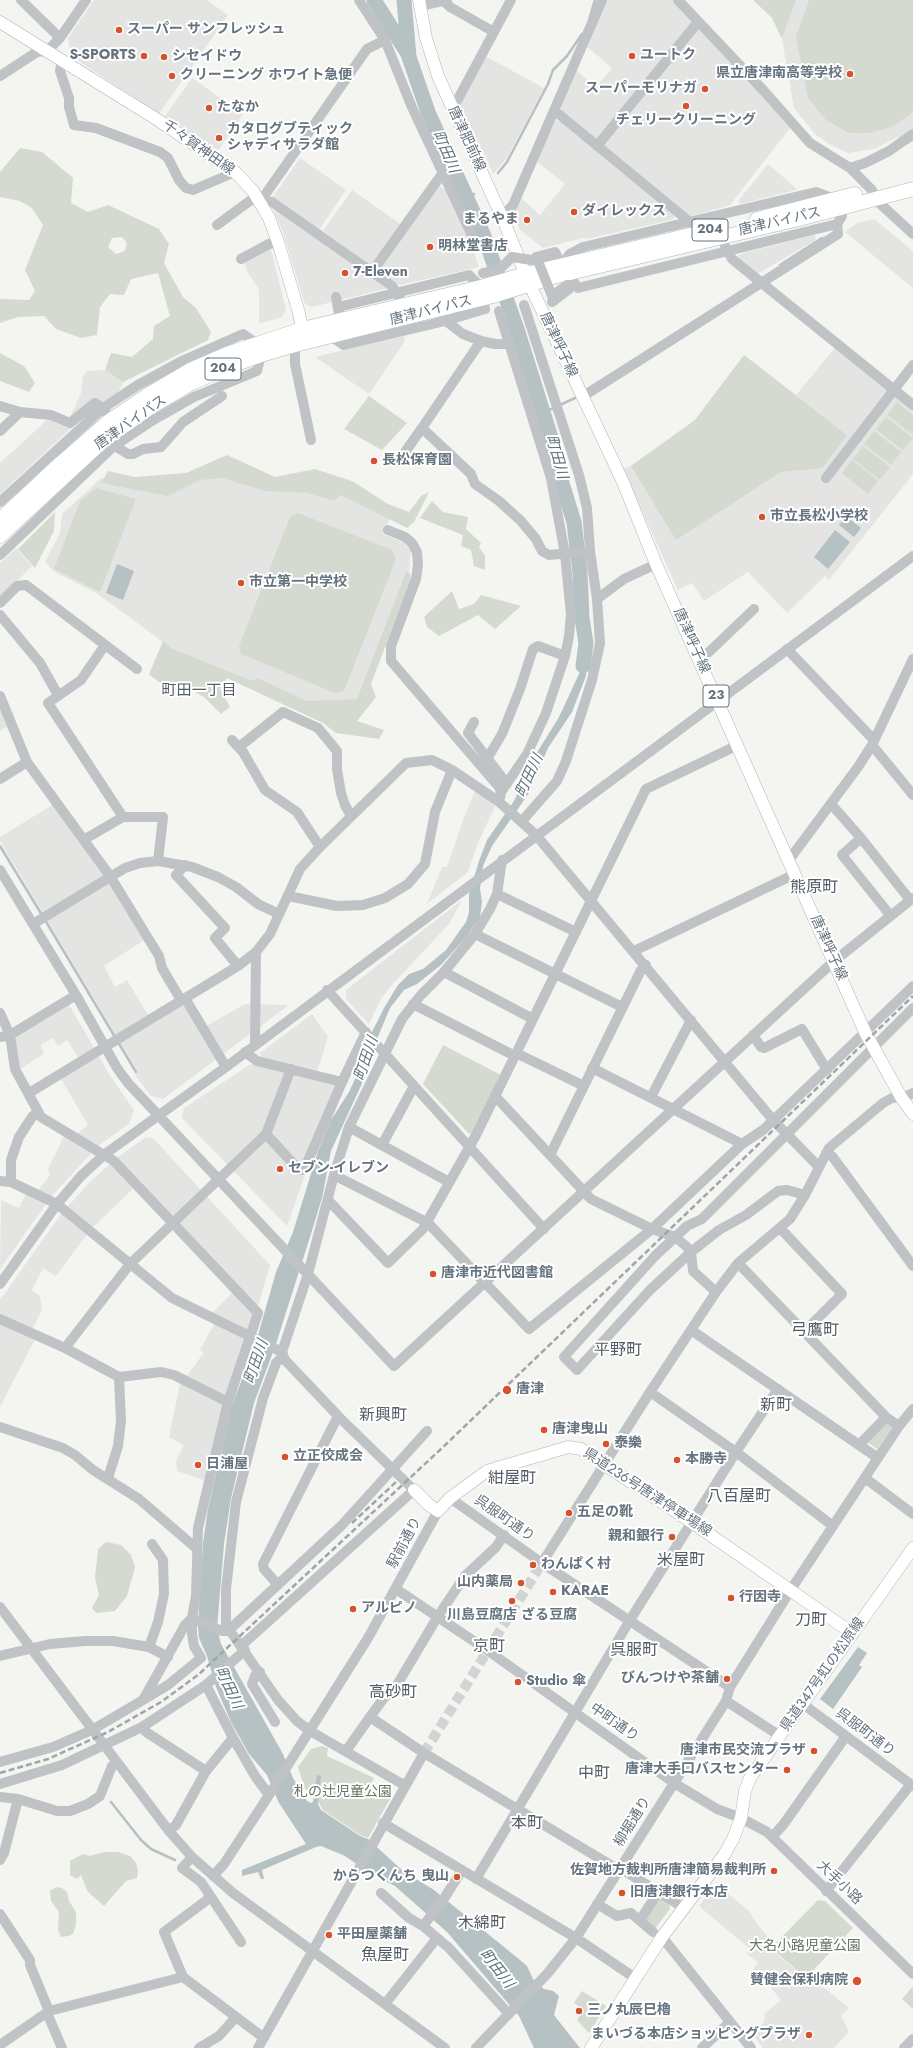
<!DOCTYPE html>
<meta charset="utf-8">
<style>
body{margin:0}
canvas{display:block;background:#f4f4f0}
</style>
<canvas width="913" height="2048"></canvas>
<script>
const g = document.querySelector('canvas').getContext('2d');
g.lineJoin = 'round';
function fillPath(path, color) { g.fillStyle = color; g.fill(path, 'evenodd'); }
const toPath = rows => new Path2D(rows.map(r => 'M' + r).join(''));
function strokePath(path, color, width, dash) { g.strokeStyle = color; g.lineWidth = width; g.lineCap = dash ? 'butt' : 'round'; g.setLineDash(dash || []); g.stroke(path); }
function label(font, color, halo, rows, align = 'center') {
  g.font = font + ' Jost,"Noto Sans JP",sans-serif'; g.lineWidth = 4; g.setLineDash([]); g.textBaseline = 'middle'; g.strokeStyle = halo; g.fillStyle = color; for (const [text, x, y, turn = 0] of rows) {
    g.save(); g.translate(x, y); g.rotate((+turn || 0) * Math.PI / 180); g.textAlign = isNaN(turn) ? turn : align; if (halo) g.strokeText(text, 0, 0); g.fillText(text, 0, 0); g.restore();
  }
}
fillPath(toPath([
 [94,0,207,0,228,15,159,114,71,56,68,38],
 [605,0,673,0,694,22,598,141,564,114,561,107,576,70,596,87,612,68,586,46],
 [796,0,913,0,913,142,907,145,898,137,874,149,848,153,827,143,815,134,794,108,782,39],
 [696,30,702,30,767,99,790,128,730,205,692,216,687,214,603,145],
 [485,56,544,88,507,158,493,174,460,104],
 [192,78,243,114,217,152,165,116],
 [555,120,562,122,677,215,671,220,587,239,583,238,543,248,520,230,513,214,520,197,540,215,565,184,536,161],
 [300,158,346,190,319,230,272,198],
 [768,164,796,188,796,190,740,204,739,200],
 [437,184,447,191,470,240,479,267,400,285,396,284,376,270],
 [352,190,402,225,372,266,323,231],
 [273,209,389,288,312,307,305,304,282,230],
 [874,219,913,251,913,288,845,232,857,223],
 [815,235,816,240,757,274,738,258,739,255,744,253],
 [270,245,286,310,282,317,259,324,259,289,248,273,243,259],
 [404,336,405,341,369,394,315,357],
 [835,348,913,409,913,474,829,580,825,576,787,613,748,572,704,601,692,583,678,590,623,469,631,466,695,420,744,355,796,395],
 [105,370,123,382,119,392,93,408,0,494,0,463,48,419,66,426,81,393,83,377,87,371],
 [214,466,337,490,391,515,383,534,402,542,411,549,409,572,361,702,307,705,171,648,98,594,53,571,45,562,60,533,62,514,101,478,161,488],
 [16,548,32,566,0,598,0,563],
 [0,706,9,725,0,731],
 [475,791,496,804,477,845,468,872,427,904,442,867,447,867,464,818],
 [54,804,106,873,146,939,104,966,115,987,127,980,152,1022,184,1004,201,1029,245,1004,289,1005,163,1099,151,1096,135,1075,138,1072,0,841,0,837],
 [462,900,449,924,391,986,381,999,369,1024,346,999,346,990],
 [68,1003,111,1077,134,1110,129,1124,99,1145,51,1197,0,1269,1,1200,19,1208,29,1188,37,1192,50,1175,48,1169,65,1134,73,1137,88,1125,60,1077,82,1064,67,1040,58,1046,53,1038,41,1045,44,1054,18,1070,14,1037],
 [312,1014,328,1037,317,1072,262,1059,260,1053],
 [251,1064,334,1082,336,1085,302,1174,304,1178,287,1226,182,1118,184,1108],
 [146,1137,153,1138,270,1265,207,1481,177,1471,176,1461,184,1445,169,1437,182,1374,187,1376,204,1352,200,1350,217,1319,211,1314,238,1287,139,1183,90,1230,56,1276,43,1268,32,1290,40,1296,42,1310,29,1336,35,1339,0,1407,0,1300,61,1214,91,1181,114,1160],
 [716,1884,749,1911,757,1924,771,1940,768,1945,773,1951,811,1983,815,1980,849,2008,841,2015,849,2032,834,2048,763,2048,752,2034,764,2023,763,2021,766,2017,764,2014,781,2000,767,1983,762,1986,750,1973,758,1963,746,1953,750,1949,699,1906]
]), '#e4e5e3');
fillPath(toPath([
 [753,0,796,0,782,39,772,18],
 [809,0,913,0,913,111,911,114,892,127,869,133,849,133,826,120,808,98,796,37],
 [20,148,42,152,73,178,71,203,88,212,108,205,159,229,169,244,164,263,183,297,196,308,211,332,208,340,123,382,105,370,111,353,132,357,153,339,154,326,170,316,158,273,131,279,124,295,110,294,100,307,97,335,81,338,56,329,44,316,18,317,0,323,0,299,29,300,35,291,25,270,43,225,32,208,20,201,0,197,0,172],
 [122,237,127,243,125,251,116,254,108,247,112,238],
 [0,353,24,366,35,383,29,392,0,381],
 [744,355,847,435,822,468,781,472,676,540,631,466,695,420],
 [369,396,407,423,382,450,344,429],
 [897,402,913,415,913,435,887,415],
 [886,417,913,438,903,450,876,429],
 [874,431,901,452,891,465,864,444],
 [863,446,890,467,880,480,853,459],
 [227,455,275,477,315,469,352,481,388,504,409,512,421,496,429,492,414,522,407,528,341,495,334,501,307,493,265,491,222,478,200,480,168,496,101,483,108,471,135,477,186,473],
 [852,460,878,481,868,494,842,473],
 [96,488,136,499,100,592,54,569,80,501],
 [432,501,443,512,468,517,466,529,481,543,479,547,485,556,485,570,474,566,471,550,461,546,463,535,420,518],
 [55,512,54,531,35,568,18,549],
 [298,513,392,550,396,559,344,691,335,693,241,654,239,646,290,517],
 [406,572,410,573,411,579,371,684,376,697,357,721,384,730,379,739,336,733,323,723,227,678,220,689,230,707,221,714,204,697,189,689,180,699,149,674,163,641,171,648,252,681,257,678,307,701,357,699],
 [452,591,459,609,474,604,481,595,521,606,495,629,478,615,439,636,427,627,424,617],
 [443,1045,501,1075,473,1133,469,1134,423,1084],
 [886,1422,893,1426,877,1449,866,1441],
 [106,1542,121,1545,131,1555,135,1567,127,1596,115,1611,96,1613,92,1608,99,1595,95,1577,98,1549],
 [322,1746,328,1748,327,1756,374,1778,370,1787,390,1799,368,1838,360,1835,323,1810,313,1793,305,1789,298,1767,311,1749],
 [104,1852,118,1852,130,1856,136,1863,138,1871,137,1878,126,1881,104,1906,88,1892,81,1875,77,1879,70,1875,70,1861,83,1854,90,1856],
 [56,1887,62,1888,67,1892,69,1901,76,1912,76,1924,73,1934,68,1936,61,1937,58,1930,59,1912,51,1901,50,1891],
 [658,1896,669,1904,670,1909,654,1930,643,1920],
 [818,1900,825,1901,853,1928,806,1978,771,1948],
 [913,1986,913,2009,902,1999],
 [582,1991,606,2006,589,2033,577,2020,580,2015,577,2013,580,2007,574,2003]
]), '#d5dad1');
fillPath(toPath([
 [846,516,861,528,854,537,839,525],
 [835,530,850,542,828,569,814,557],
 [117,564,134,571,123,600,106,593],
 [586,643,586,676,572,712,548,748,529,793,492,846,483,866,480,888,482,902,480,917,467,936,441,965,417,984,404,990,390,1008,374,1046,370,1066,331,1151,322,1198,310,1237,276,1344,254,1403,231,1498,224,1544,217,1628,221,1644,283,1754,293,1778,307,1801,311,1803,313,1802,317,1775,321,1776,318,1804,321,1810,360,1836,368,1839,403,1871,434,1890,520,1960,527,1966,533,1979,544,1989,553,1991,559,1996,554,2015,580,2048,534,2048,519,2016,447,1932,395,1886,359,1868,354,1862,343,1855,321,1846,316,1847,262,1870,264,1879,261,1879,258,1872,242,1876,242,1870,306,1844,279,1803,267,1775,249,1754,231,1722,216,1687,207,1656,199,1638,198,1627,203,1543,208,1509,232,1405,255,1346,276,1272,293,1232,318,1151,331,1120,349,1092,362,1064,368,1040,384,1008,398,985,409,974,423,969,446,950,466,922,469,912,469,894,479,861,487,840,514,801,538,751,559,717,579,674],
 [858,1647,867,1653,859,1665,862,1667,833,1709,820,1699]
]), '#b6c1c4');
strokePath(toPath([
 [589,20,595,0],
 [498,173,507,162,548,84,553,70,567,56,582,34],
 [467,201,474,194],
 [780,265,822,238],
 [560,405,575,398],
 [542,413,554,408],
 [0,846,42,915],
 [45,920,115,1037],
 [118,1042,136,1072],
 [111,1802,141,1840,151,1849,175,1860]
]), '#b6c1c4', 2.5);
strokePath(toPath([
 [374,0,408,54],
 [404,0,409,57,428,112,484,236,517,329,553,444,561,480,574,522,580,572,582,618,586,643,583,666]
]), '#b6c1c4', 15);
strokePath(toPath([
 [424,1753,542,1563]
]), '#d0d4d4', 10, [10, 5]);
const major = toPath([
 [419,0,426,38,438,76,502,217,530,285,623,482,656,564,865,1032,901,1097,913,1114],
 [0,22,158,120,217,160,235,172,253,191,269,218,278,242,299,313,302,329,299,337],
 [414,1490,429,1505,438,1511,450,1498,487,1471,568,1447,581,1449,693,1523,852,1633],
 [591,2048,662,1937,724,1855,733,1839,741,1818,745,1791,750,1778,913,1548]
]);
const highway = toPath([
 [757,219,855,194],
 [0,520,54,469,109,421,149,394,190,370,227,354,302,329,481,287,525,274,694,234],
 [0,536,105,439,151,407,192,383,226,368,261,355,295,345,493,296,553,277,799,219,913,189]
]);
strokePath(major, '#b1b5b8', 13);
strokePath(highway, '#b0b4b6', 15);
strokePath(toPath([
 [21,0,60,38],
 [359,0,385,40,411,105,474,240],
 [678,0,764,91,810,143,850,168,872,190,875,199,913,234],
 [444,1,450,7,494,32],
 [420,6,447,0],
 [62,60,60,71,69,98,69,107,74,125,96,128,160,152,168,158,179,180,186,188,193,190,235,172],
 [0,76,37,52,47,51,60,38,86,0],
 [452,107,457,101,511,0],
 [555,111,702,232],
 [597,146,698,22],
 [850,168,865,163,889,151,913,134],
 [260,202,367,49,385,40],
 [502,217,513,205,602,0],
 [217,225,251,200,272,202,392,286,404,305],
 [725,246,732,259,913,405],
 [536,257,555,252,557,256,538,261],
 [241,259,269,244,278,242],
 [561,265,570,254,583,247,816,192,834,199],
 [372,272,442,174],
 [568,274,578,288,837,224],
 [336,297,339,314],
 [524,305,579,475,587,508,590,551,597,599],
 [338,307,469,275,481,287],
 [499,311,551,478,565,554,571,614,569,636,565,656,546,713,527,754,501,792],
 [442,318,463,334,481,341,495,344,509,344],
 [332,337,344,345,445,321,485,309,483,298],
 [481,341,422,428,471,474,475,484,499,501,521,521,536,539,542,551,549,555,590,551],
 [295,345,295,364,311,440],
 [582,397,838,234,837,224,842,216,840,208],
 [0,406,20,412,51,415,70,423,95,403,103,408,106,413],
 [0,431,20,412],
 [110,443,128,454,133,454,143,449,161,447,183,422,222,396],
 [398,462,422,428],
 [826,478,913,365],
 [0,502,103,408,138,385,182,361,243,334,256,343],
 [388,530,405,537,412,543,417,552,418,565,416,579,391,646,391,661,499,787,501,792,500,798],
 [0,555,114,446,150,422,194,397,257,371,261,355],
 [0,603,17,586,26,585,137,669],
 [0,615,40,663,58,695],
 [105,645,81,680,48,703,123,817,163,817,158,861],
 [787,649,874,740],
 [699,657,709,652,754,609],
 [0,696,27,762,110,876,159,956,162,968,181,1000],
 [474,722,468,733,507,784],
 [232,740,243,752,265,790,297,812,320,847],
 [872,745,913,795],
 [239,747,283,712,318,728,337,751,337,769,341,793,345,805,351,816],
 [487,759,502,734,520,689,533,649,538,646,565,656],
 [0,779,27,762],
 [831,804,861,838,842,855,890,915],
 [522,821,557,781,566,761,592,680,600,643,597,599,624,579,656,564],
 [861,838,910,900],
 [85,839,123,817],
 [789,860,858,767,872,745,913,659],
 [185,865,176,875,225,928,215,938,238,966],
 [0,870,76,995,117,1068,128,1083,394,1366,833,962,913,898],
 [497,894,576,932],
 [288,896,337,906,363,905,385,898,408,884,425,864,435,812,452,770],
 [33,924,125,868,140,863,158,861,192,867,218,877,236,887,258,904,279,914],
 [475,934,622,1007],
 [634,951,795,874],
 [444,972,533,1019],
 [327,990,544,1229],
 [185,998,226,1067],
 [413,1004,515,1056],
 [0,1013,10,1035,15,1069,41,1117,114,1161,258,1313,228,1402,198,1528,196,1596,192,1618,192,1634,194,1646,201,1658,168,1685,143,1700],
 [753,1035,761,1047,764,1048,802,1029,827,1070],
 [0,1037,10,1035,76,995],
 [255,1044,256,952],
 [245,1052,257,1061,342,1082],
 [516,1053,584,1086],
 [592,1068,742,1144],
 [29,1093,238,966,256,952,270,934,300,869,320,847,406,763,432,760,452,770,498,801,536,835,773,1120,819,1167],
 [495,1096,591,1199,652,1229,675,1237,686,1246,691,1252,693,1271,716,1292],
 [651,1097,691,1020],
 [349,1127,449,1182],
 [266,1134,299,1170,304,1170,342,1082,366,1032],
 [382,1145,414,1086],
 [826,1153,832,1156,913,1266],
 [550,1155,641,970,646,965],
 [334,1175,428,1223,529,1329,652,1229,742,1144,763,1130,913,986],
 [0,1181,11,1182,57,1204,172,1298,282,1352],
 [11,1182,11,1160,19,1137,32,1117,38,1111],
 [805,1195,787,1190,778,1191,746,1215,719,1230,691,1252,650,1290,577,1370,564,1357,655,1256,687,1226,702,1219,913,1008],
 [328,1200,388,1263,423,1229,475,1137,646,789,738,745],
 [780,1228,842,1294,804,1332],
 [738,1263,886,1417,899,1426],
 [0,1284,57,1204,81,1176,105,1154,226,1067,913,556],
 [0,1319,65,1348,119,1377,161,1372,174,1375,228,1402],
 [691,1330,878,1458],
 [65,1348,130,1264,266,1134,291,1069],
 [283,1356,276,1363,263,1398,236,1502,226,1589,226,1625,278,1700,297,1721,310,1731,404,1785],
 [650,1392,736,1452,833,1526],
 [0,1427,63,1448,75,1455,93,1470,139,1499,196,1548],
 [859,1445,886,1417],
 [108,1478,118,1446,121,1421,119,1377],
 [865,1478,913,1514],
 [450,1498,542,1563,730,1687],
 [542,1563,650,1392,716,1292,738,1263,790,1219,805,1195,829,1148,883,1103,892,1098,907,1096,913,1093],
 [278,1585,264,1569,263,1564,338,1416],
 [396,1589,487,1650,674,1783,717,1809,741,1818,767,1832,913,1974],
 [0,1607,169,1831,192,1857,233,1893,445,2048],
 [192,1618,222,1631,228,1631,341,1526,427,1431],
 [241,1646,414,1490,340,1418,285,1360,282,1352,308,1274,334,1175,349,1127,402,1019,421,995,444,972,475,934,490,909,497,894,502,860],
 [149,1647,158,1622,164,1594,163,1560,152,1544],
 [0,1656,50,1644,85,1641,113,1641,149,1647,168,1657],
 [260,1672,255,1676,252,1684,275,1722],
 [206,1685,233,1738,255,1776,269,1795],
 [726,1701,780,1736],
 [803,1704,913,1786],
 [370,1717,386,1695,391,1695,438,1616,465,1576,496,1547,504,1535],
 [142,1727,146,1732,206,1771],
 [346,1751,370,1717,424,1753,619,1870],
 [0,1762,53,1747,92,1730,143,1700,185,1625,192,1618],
 [0,1784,62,1765,142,1727,206,1685,245,1650],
 [0,1797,18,1799,57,1811,70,1811,88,1804,100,1796,112,1766,118,1764],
 [383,1823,576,1938,635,1978],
 [169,1831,176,1825,206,1771,233,1738],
 [772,1837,783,1825,846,1736],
 [192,1857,182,1868,201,1882,241,1942],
 [0,1860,4,1853,18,1799],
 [620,1868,684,1908],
 [213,1876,224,1864,269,1795,368,1638,438,1511],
 [476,1879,630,1620,736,1452,778,1389],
 [826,1891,911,1784],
 [381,1893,409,1918,423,1926,449,1948,509,2014],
 [597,1904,617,1916,631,1913,653,1932],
 [0,1914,30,1960,30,1965,49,2011],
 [640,1920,659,1891],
 [423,1926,445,1897,462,1870],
 [662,1937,751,2048],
 [183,1977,164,1932,211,1897],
 [385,2004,437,1938],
 [47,2013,62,2048],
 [0,2045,49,2011,183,1977,264,2038],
 [199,2048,219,2036,235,2018],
 [258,2048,424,1753],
 [476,2048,547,1974,576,1938,726,1701,730,1687,790,1591,899,1426,913,1409],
 [702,2048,730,2022],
 [904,2048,913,2039]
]), '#bfc3c6', 10);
strokePath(major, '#fff', 12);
strokePath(highway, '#fff', 14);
strokePath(toPath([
 [352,1523,396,1482],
 [0,1773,48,1759,108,1732,161,1702,198,1675,441,1449,913,996]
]), '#9fa5a9', 2.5, [6, 3]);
strokePath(toPath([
 [483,273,500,269,512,257,538,261,552,296,567,285,569,289,552,302]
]), '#bfc3c6', 10);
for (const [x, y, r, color] of [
 [119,30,4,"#d5522f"],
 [144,56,4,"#d5522f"],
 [632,56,4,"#d5522f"],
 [164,57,4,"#d5522f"],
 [850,74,4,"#d5522f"],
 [172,76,4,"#d5522f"],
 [705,89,4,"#d5522f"],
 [686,106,4,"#d5522f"],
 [209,108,4,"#d5522f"],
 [219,138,4,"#d5522f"],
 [574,212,4,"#d5522f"],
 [527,220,4,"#d5522f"],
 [430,247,4,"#d5522f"],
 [345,273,4,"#d5522f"],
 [374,461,4,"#d5522f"],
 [762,517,4,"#d5522f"],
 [241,583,4,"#d5522f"],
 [280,1169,4,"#d5522f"],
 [433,1274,4,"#d5522f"],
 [507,1390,5,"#d5522f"],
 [544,1430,4,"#d5522f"],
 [606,1444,4,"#d5522f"],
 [285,1457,4,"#d5522f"],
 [677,1460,4,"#d5522f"],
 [198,1465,4,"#d5522f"],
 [569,1513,4,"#d5522f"],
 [672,1537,4,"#d5522f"],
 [533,1565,4,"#d5522f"],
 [521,1583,4,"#d5522f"],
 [553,1592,4,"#d5522f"],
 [731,1598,4,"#d5522f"],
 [512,1601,4,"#d5522f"],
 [353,1609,4,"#d5522f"],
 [727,1679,4,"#d5522f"],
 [518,1682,4,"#d5522f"],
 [814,1751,4,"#d5522f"],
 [787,1770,4,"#d5522f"],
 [774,1871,4,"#d5522f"],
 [457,1877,4,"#d5522f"],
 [622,1893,4,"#d5522f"],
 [329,1935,4,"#d5522f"],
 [857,1981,5,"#d5522f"],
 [579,2011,4,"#d5522f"],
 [809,2035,4,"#d5522f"]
]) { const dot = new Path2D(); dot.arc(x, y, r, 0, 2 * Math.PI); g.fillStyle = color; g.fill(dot); strokePath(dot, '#fff', 1.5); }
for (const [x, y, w] of [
 [710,230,36],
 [223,369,36],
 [716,696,26]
]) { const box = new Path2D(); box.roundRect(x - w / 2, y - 11, w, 22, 3); g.fillStyle = '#fff'; g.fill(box); strokePath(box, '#65747f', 1); }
label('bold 13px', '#65747f', null, [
 ["204",710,230],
 ["204",223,369],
 ["23",716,696]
]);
label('bold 14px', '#65747f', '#fff', [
 ["スーパー サンフレッシュ",127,30],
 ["S-SPORTS",136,56,"right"],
 ["ユートク",640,56],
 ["シセイドウ",172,57],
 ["県立唐津南高等学校",842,74,"right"],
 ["クリーニング ホワイト急便",180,76],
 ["スーパーモリナガ",697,89,"right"],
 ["たなか",217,108],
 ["チェリークリーニング",686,121,"center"],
 ["カタログブティック",227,130],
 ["シャディサラダ館",227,146],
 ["ダイレックス",582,212],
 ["まるやま",519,220,"right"],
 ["明林堂書店",438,247],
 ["7-Eleven",353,273],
 ["長松保育園",382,461],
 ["市立長松小学校",770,517],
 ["市立第一中学校",249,583],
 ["セブン-イレブン",288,1169],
 ["唐津市近代図書館",441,1274],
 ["唐津",516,1390],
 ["唐津曳山",552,1430],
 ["泰樂",614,1444],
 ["立正佼成会",293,1457],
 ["本勝寺",685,1460],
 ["日浦屋",206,1465],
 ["五足の靴",577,1513],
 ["親和銀行",664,1537,"right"],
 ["わんぱく村",541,1565],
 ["山内薬局",513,1583,"right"],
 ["KARAE",561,1592],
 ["行因寺",739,1598],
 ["アルピノ",361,1609],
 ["川島豆腐店 ざる豆腐",512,1616,"center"],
 ["びんつけや茶舗",719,1679,"right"],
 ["Studio 傘",526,1682],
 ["唐津市民交流プラザ",806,1751,"right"],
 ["唐津大手口バスセンター",779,1770,"right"],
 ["佐賀地方裁判所唐津簡易裁判所",766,1871,"right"],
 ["からつくんち 曳山",449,1877,"right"],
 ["旧唐津銀行本店",630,1893],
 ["平田屋薬舗",337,1935],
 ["賛健会保利病院",848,1981,"right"],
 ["三ノ丸辰巳櫓",587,2011],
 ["まいづる本店ショッピングプラザ",801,2035,"right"]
], 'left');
label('14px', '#65747f', '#fff', [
 ["唐津肥前線",466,139,65],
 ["千々賀神田線",198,148,35],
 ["唐津バイパス",780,222,-13],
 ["唐津バイパス",431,311,-14],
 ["唐津呼子線",558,345,65],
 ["唐津バイパス",131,423,-35],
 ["唐津呼子線",691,641,66],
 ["唐津呼子線",828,948,66],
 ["県道236号唐津停車場線",647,1493,33],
 ["呉服町通り",504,1519,35],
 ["駅前通り",405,1543,-62],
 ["県道347号虹の松原線",823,1675,-55],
 ["中町通り",614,1723,35],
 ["呉服町通り",865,1733,37],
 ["柳堀通り",633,1822,-58],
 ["大手小路",839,1883,44]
]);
label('14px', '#677663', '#fff', [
 ["札の辻児童公園",343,1793],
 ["大名小路児童公園",805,1947]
]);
label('italic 15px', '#60757c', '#fff', [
 ["町田川",445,152,66],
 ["町田川",556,457,74],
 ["町田川",530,776,-65],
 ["町田川",367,1059,-71],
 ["町田川",257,1362,-71],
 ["町田川",228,1688,65],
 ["町田川",496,1969,52]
]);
label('15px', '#525d64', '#fff', [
 ["町田一丁目",199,691]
]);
label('16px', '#525d64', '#fff', [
 ["熊原町",814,888],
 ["弓鷹町",815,1331],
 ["平野町",618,1351],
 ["新町",776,1406],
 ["新興町",383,1416],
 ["紺屋町",512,1479],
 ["八百屋町",739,1497],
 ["米屋町",681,1561],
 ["刀町",811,1621],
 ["京町",489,1647],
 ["呉服町",634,1651],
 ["高砂町",393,1693],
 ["中町",594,1774],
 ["本町",527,1824],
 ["木綿町",482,1924],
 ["魚屋町",385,1956]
]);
</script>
